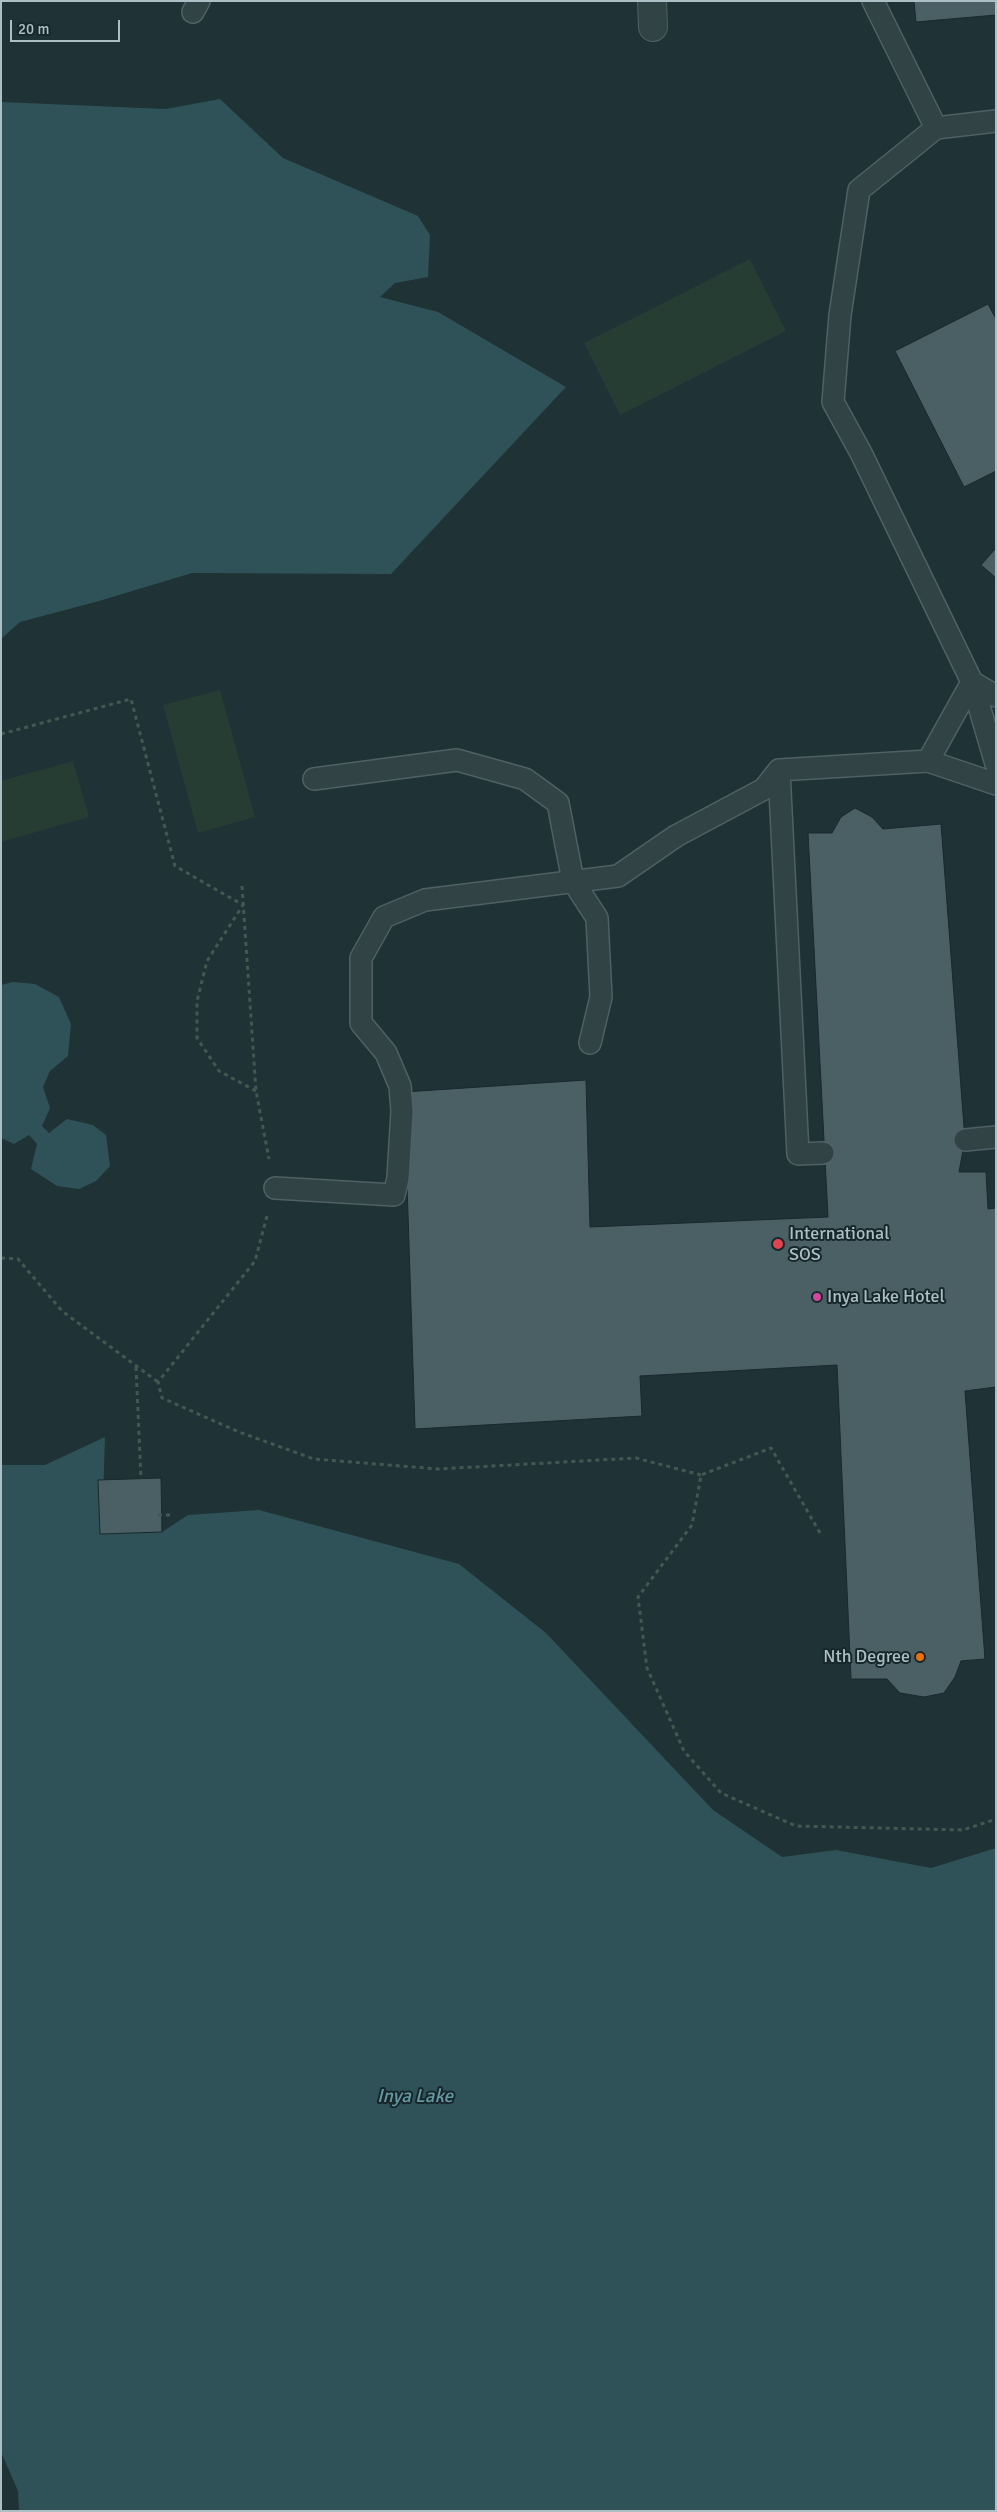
<!DOCTYPE html>
<style>
body{margin:0}
#map{position:relative;width:997px;height:2512px;overflow:hidden;background:#1f3236;font-family:Signika,sans-serif}
canvas{display:block}
.frame{position:absolute;inset:0;border:2px solid #acbfc4;pointer-events:none}
.scale{position:absolute;left:10px;top:20px;width:110px;height:22px;box-sizing:border-box;border:2px solid #acbfc4;border-top:0;padding-left:6px;font-size:15px;line-height:18px;white-space:nowrap;color:#acbfc4;-webkit-text-stroke:4px #18272b;paint-order:stroke}
</style>
<div id="map">
<canvas width="997" height="2512"></canvas>
<div class="frame"></div>
<div class="scale">20 m</div>
</div>
<script>
const g = document.querySelector('canvas').getContext('2d');
g.lineJoin = 'round';
function fillPath(path, color) { g.fillStyle = color; g.fill(path, 'evenodd'); }
const toPath = rows => new Path2D(rows.map(r => 'M' + r).join(''));
function strokePath(path, color, width, dash) { g.strokeStyle = color; g.lineWidth = width; g.lineCap = dash ? 'butt' : 'round'; g.setLineDash(dash || []); g.stroke(path); }
function label(font, color, halo, rows, align = 'center') {
  g.font = font + ' Signika,sans-serif'; g.lineWidth = 4; g.setLineDash([]); g.textBaseline = 'middle'; g.strokeStyle = halo; g.fillStyle = color; for (const [text, x, y, turn = 0] of rows) {
    g.save(); g.translate(x, y); g.rotate((+turn || 0) * Math.PI / 180); g.textAlign = isNaN(turn) ? turn : align; if (halo) g.strokeText(text, 0, 0); g.fillText(text, 0, 0); g.restore();
  }
}
fillPath(toPath([
 [750,259,786,331,620,415,584,343],
 [220,690,255,817,198,833,163,705],
 [73,761,89,817,1,842,1,781]
]), '#263d34');
fillPath(toPath([
 [220,99,283,158,418,216,430,235,428,277,395,283,380,297,438,312,566,387,391,574,192,573,99,601,20,622,1,639,1,102,166,109],
 [13,982,35,984,59,997,71,1024,68,1056,50,1071,43,1087,50,1108,42,1126,49,1133,67,1119,93,1125,106,1135,110,1166,96,1181,79,1189,57,1186,31,1169,37,1144,29,1135,14,1144,1,1138,1,985],
 [105,1437,102,1533,162,1532,188,1515,259,1510,459,1564,546,1633,713,1810,782,1857,836,1850,931,1868,996,1848,996,2511,19,2511,18,2491,1,2452,1,1465,45,1465]
]), '#2f5259');
const building = toPath([
 [914,1,996,1,996,15,916,22,914,1],
 [988,304,996,319,996,471,964,487,895,351,988,304],
 [996,548,996,578,981,565,996,548],
 [855,808,872,817,883,829,941,824,965,1140,959,1172,986,1172,988,1209,996,1208,996,1387,965,1391,985,1659,961,1661,955,1677,944,1693,924,1697,900,1693,887,1679,851,1679,837,1365,640,1376,642,1416,415,1429,404,1092,586,1080,590,1227,828,1217,808,833,832,833,841,817,855,808],
 [161,1478,162,1532,100,1534,98,1480,161,1478]
]);
fillPath(building, '#4a6065');
strokePath(building, '#1a292d', 1);
const lane = toPath([
 [873,1,936,128],
 [193,12,199,1],
 [996,121,936,128,859,190,840,315,833,402,861,453,972,682,996,764],
 [928,761,972,682,996,696],
 [779,770,798,1154,823,1153],
 [314,779,457,760,525,779,558,803,573,881,597,918,601,997,590,1043],
 [965,1140,996,1137],
 [275,1188,394,1195,398,1178,402,1111,400,1086,386,1053,361,1023,361,958,384,917,425,900,618,876,676,836,764,789,779,770,928,761,996,784]
]);
const street = toPath([
 [652,1,653,27]
]);
strokePath(lane, '#506065', 24);
strokePath(street, '#506065', 30);
strokePath(toPath([
 [1,734,131,699,175,866,243,905,207,961,197,1001,197,1038,219,1071,256,1091],
 [242,886,256,1091,269,1159],
 [267,1216,255,1261,158,1382,162,1398,239,1432,314,1459,438,1469,636,1458,701,1475],
 [1,1258,18,1259,62,1311,158,1382],
 [136,1367,141,1479],
 [158,1515,173,1515],
 [820,1533,771,1448,701,1475,692,1525,638,1597,647,1668,684,1751,721,1793,796,1826,963,1830,996,1819]
]), '#425952', 3, [4, 4]);
strokePath(lane, '#324346', 21);
strokePath(street, '#324346', 28);
for (const [x, y, r, color] of [
 [778,1244,6,"#e0444e"],
 [817,1297,5,"#d1479c"],
 [920,1657,5,"#e8710a"]
]) { const dot = new Path2D(); dot.arc(x, y, r, 0, 2 * Math.PI); g.fillStyle = color; g.fill(dot); strokePath(dot, '#18272b', 2); }
label('18px', '#acbfc4', '#18272b', [
 ["International",789,1234],
 ["SOS",789,1255],
 ["Inya Lake Hotel",827,1297],
 ["Nth Degree",910,1657,"right"]
], 'left');
label('italic 19px', '#6499a4', '#18272b', [
 ["Inya Lake",415,2097]
]);
</script>
